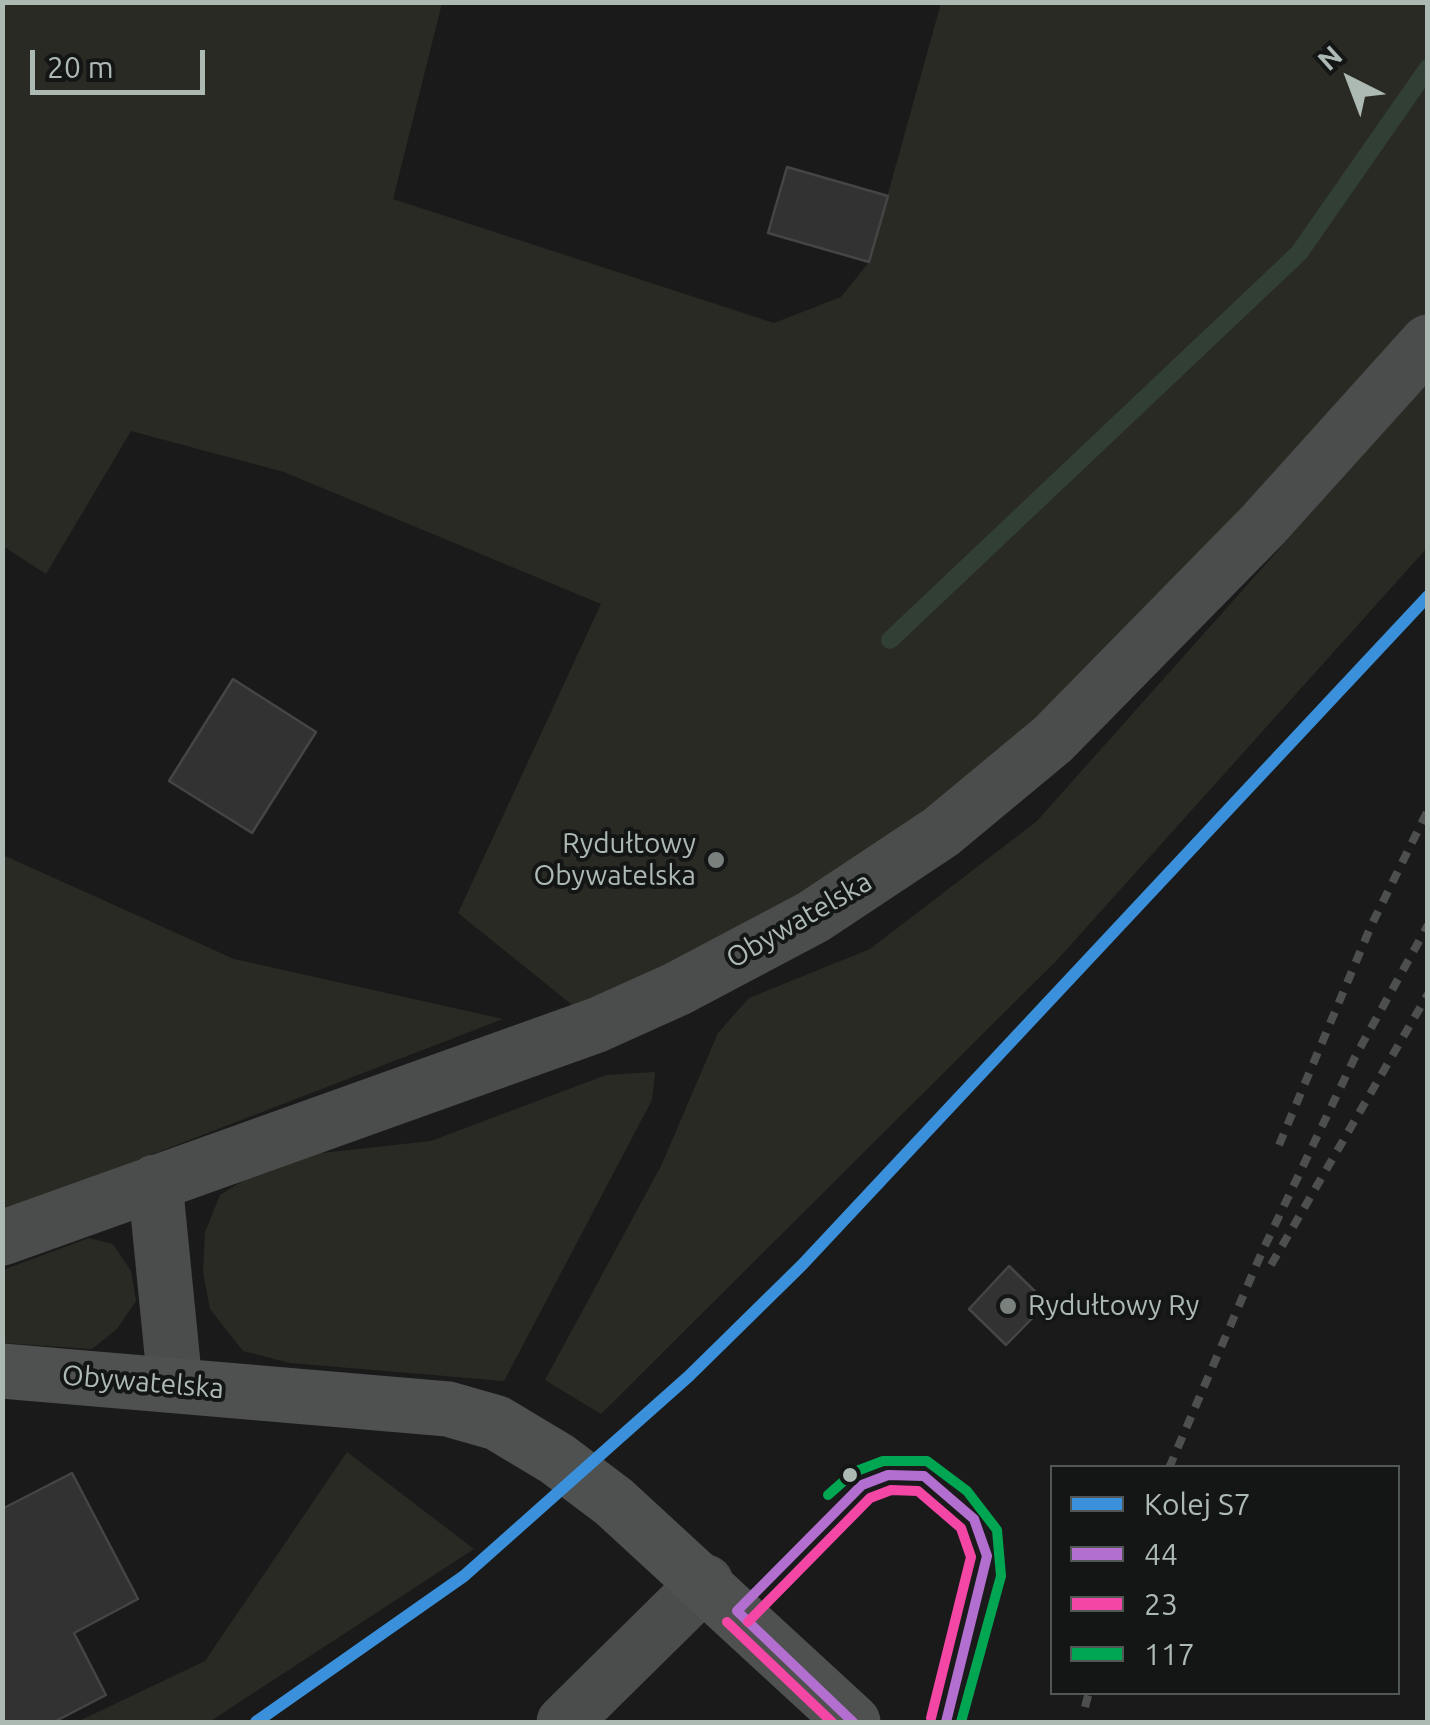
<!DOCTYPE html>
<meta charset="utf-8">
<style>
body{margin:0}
#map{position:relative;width:1430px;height:1725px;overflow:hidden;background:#1a1a1a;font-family:Ubuntu,sans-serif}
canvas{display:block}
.frame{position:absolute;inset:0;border:5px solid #adb9b3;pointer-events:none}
.legend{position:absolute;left:1050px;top:1465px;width:350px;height:230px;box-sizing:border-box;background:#141616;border:2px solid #515755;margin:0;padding:12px 18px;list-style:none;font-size:30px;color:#adb9b3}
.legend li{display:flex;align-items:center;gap:20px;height:50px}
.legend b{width:50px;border:2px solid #515755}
.north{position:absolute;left:1300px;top:30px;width:100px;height:100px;-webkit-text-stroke:8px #141616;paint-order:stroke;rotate:318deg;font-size:28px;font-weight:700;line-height:40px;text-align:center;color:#adb9b3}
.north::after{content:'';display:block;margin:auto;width:35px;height:45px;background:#adb9b3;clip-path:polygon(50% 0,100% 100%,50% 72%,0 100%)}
.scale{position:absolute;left:30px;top:50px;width:175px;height:45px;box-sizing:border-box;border:5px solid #adb9b3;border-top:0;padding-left:12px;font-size:30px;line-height:35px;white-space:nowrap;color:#adb9b3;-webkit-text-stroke:8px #141616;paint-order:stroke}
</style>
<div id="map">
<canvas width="1430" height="1725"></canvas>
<div class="frame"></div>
<ul class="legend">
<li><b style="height:12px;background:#3a90db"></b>Kolej S7</li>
<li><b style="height:12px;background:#b36fd0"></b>44</li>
<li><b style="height:12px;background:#f346a5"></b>23</li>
<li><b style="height:12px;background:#00a651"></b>117</li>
</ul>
<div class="north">N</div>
<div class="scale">20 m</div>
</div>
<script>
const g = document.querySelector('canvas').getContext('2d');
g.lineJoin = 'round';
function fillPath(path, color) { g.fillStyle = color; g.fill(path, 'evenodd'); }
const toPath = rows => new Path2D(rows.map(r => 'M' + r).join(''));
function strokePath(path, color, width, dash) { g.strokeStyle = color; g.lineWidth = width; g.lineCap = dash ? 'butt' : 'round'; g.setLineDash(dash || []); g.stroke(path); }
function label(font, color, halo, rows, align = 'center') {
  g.font = font + ' Ubuntu,sans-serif'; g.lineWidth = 8; g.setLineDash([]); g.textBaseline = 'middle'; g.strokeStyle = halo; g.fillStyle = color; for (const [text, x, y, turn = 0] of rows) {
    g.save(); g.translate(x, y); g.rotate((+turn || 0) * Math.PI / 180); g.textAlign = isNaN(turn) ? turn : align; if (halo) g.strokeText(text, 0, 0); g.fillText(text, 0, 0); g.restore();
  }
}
fillPath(toPath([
 [2,3,442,3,393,199,774,323,841,297,869,262,941,3,1427,3,1427,342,1053,739,597,1025,458,913,601,604,284,472,131,431,46,574,3,546],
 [1427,383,1427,548,1058,959,601,1414,545,1380,662,1164,718,1033,749,998,870,949,1037,821],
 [3,855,234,959,503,1019,3,1212],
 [655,1072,652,1100,504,1381,290,1363,243,1351,210,1309,203,1272,205,1232,220,1195,249,1177,294,1156,431,1141,606,1075],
 [89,1238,113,1244,131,1271,136,1301,117,1329,92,1349,3,1343,3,1270],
 [347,1452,474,1549,209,1722,77,1722,205,1661]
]), '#2a2a24');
strokePath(toPath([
 [890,640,1299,253,1428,68]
]), '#313f35', 18);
const building = toPath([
 [787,167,888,196,869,262,768,233,787,167],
 [233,679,316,732,252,833,169,781,233,679],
 [1009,1266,1047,1303,1006,1345,969,1309,1009,1266],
 [72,1473,138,1599,74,1633,106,1695,54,1722,2,1722,2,1509,72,1473]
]);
fillPath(building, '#313231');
strokePath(building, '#434645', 2.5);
strokePath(toPath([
 [155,1182,175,1384],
 [2,1238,597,1025,677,989,813,917,941,832,1053,739,1264,524,1428,342],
 [564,1722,706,1582]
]), '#4a4d4b', 55);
strokePath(toPath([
 [2,1371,448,1409,497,1423,557,1459,614,1502,853,1722]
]), '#4e5150', 55);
strokePath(toPath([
 [1279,1145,1371,926,1428,810],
 [1271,1265,1428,994],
 [1169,1468,1262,1252,1355,1057,1428,925],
 [1085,1707,1089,1692]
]), '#4c4f4d', 8, [12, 10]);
strokePath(toPath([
 [737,1611,862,1485,888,1475,924,1476,974,1519,987,1556,946,1722],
 [737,1611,853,1722]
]), '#b36fd0', 10);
strokePath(toPath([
 [727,1622,832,1722],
 [748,1622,870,1498,891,1490,918,1491,961,1528,971,1557,931,1718]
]), '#f346a5', 10);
strokePath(toPath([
 [828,1495,854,1472,883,1461,927,1461,967,1491,997,1530,1001,1576,961,1722]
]), '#00a651', 10);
strokePath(toPath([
 [256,1722,464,1576,689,1376,802,1265,1428,596]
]), '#3a90db', 12);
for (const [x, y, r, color] of [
 [716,860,10,"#7a817d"],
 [1008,1306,10,"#7a817d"],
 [850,1475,9,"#adb9b3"]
]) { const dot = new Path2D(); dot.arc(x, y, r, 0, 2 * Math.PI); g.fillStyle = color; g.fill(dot); strokePath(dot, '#141616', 4); }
label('28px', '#adb9b3', '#141616', [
 ["Rydułtowy",696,844],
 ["Obywatelska",696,876],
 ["Rydułtowy Ry",1028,1306,"left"]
], 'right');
label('28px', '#adb9b3', '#141616', [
 ["Obywatelska",799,920,-30],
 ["Obywatelska",143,1382,5]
]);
</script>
